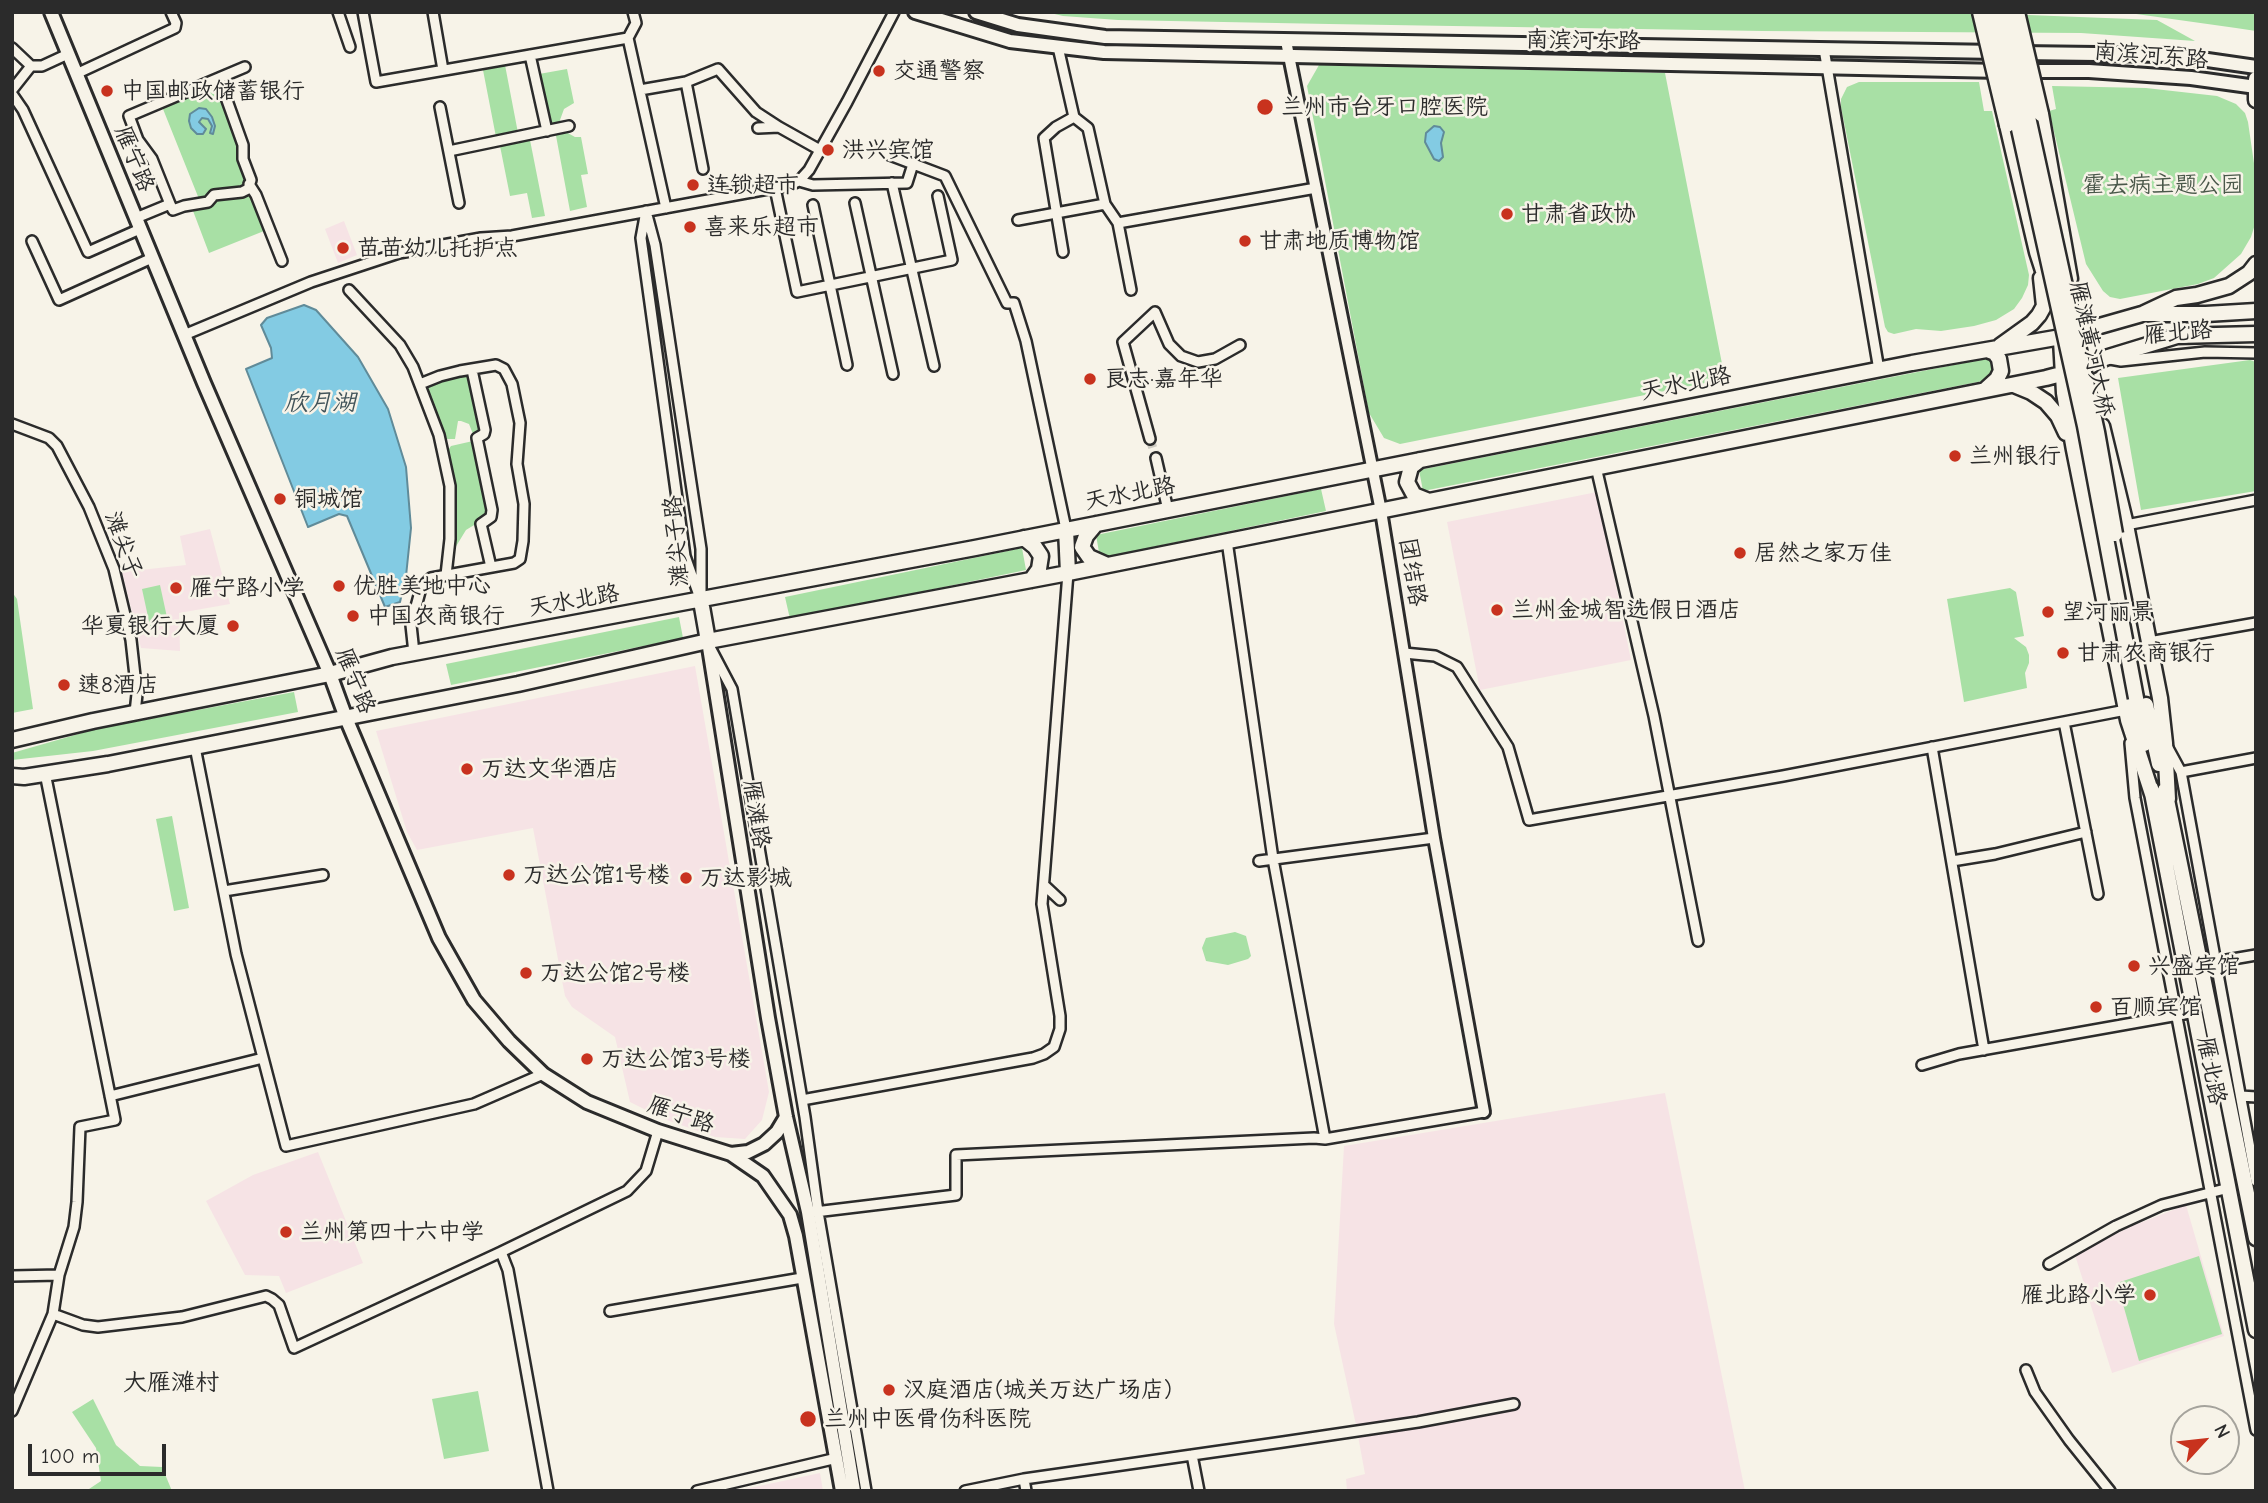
<!DOCTYPE html>
<meta charset="utf-8">
<style>
body{margin:0}
#map{position:relative;width:2268px;height:1503px;overflow:hidden;background:#f7f3e8;font-family:"Comic Neue",sans-serif}
canvas{display:block}
.frame{position:absolute;inset:0;border:14px solid #2b2b2b;pointer-events:none}
.north{position:absolute;left:2170px;top:1405px;width:70px;height:70px;box-sizing:border-box;background:#f7f3e8;border:2px solid #a5a39c;border-radius:50%;rotate:63deg;font-size:19px;font-weight:700;line-height:28px;text-align:center;color:#2b2b2b}
.north::after{content:'';display:block;margin:auto;width:24px;height:32px;background:#c8321e;clip-path:polygon(50% 0,100% 100%,50% 72%,0 100%)}
.scale{position:absolute;left:28px;top:1444px;width:138px;height:32px;box-sizing:border-box;border:4px solid #2b2b2b;border-top:0;padding-left:9px;font-size:21px;line-height:24px;white-space:nowrap;color:#2b2b2b;-webkit-text-stroke:5px #f7f3e8;paint-order:stroke}
</style>
<div id="map">
<canvas width="2268" height="1503"></canvas>
<div class="frame"></div>
<div class="north">N</div>
<div class="scale">100 m</div>
</div>
<script>
const g = document.querySelector('canvas').getContext('2d');
g.lineJoin = 'round';
function fillPath(path, color) { g.fillStyle = color; g.fill(path, 'evenodd'); }
const toPath = rows => new Path2D(rows.map(r => 'M' + r).join(''));
function strokePath(path, color, width, dash) { g.strokeStyle = color; g.lineWidth = width; g.lineCap = dash ? 'butt' : 'round'; g.setLineDash(dash || []); g.stroke(path); }
function label(font, color, halo, rows, align = 'center') {
  g.font = font + ' "Comic Neue","LXGW WenKai TC",sans-serif'; g.lineWidth = 5; g.setLineDash([]); g.textBaseline = 'middle'; g.strokeStyle = halo; g.fillStyle = color; for (const [text, x, y, turn = 0] of rows) {
    g.save(); g.translate(x, y); g.rotate((+turn || 0) * Math.PI / 180); g.textAlign = isNaN(turn) ? turn : align; if (halo) g.strokeText(text, 0, 0); g.fillText(text, 0, 0); g.restore();
  }
}
fillPath(toPath([
 [344,221,357,255,338,263,325,229],
 [1597,492,1631,660,1480,690,1447,522],
 [210,529,230,604,179,613,180,651,141,648,122,572,186,565,180,536],
 [695,666,769,1092,762,1120,745,1139,715,1137,664,1119,630,1102,615,1037,572,1007,565,996,533,828,417,850,407,832,376,731],
 [1665,1093,1745,1491,1347,1491,1346,1479,1365,1474,1356,1425,1334,1324,1344,1146],
 [318,1152,363,1263,286,1293,279,1276,245,1275,206,1201,253,1175],
 [2186,1205,2224,1336,2112,1373,2075,1255,2132,1226],
 [820,1473,823,1491,736,1491]
]), '#f6e3e5');
fillPath(toPath([
 [1046,12,1951,12,2157,20,2195,41,2081,33,1762,31,1329,24,1118,20,1063,16],
 [2122,12,2256,12,2256,31,2236,28],
 [505,65,518,133,496,137,483,70],
 [1319,65,1665,73,1725,379,1400,444,1384,438,1369,413,1307,86],
 [567,69,574,103,564,109,560,120,564,131,575,137,581,137,588,174,581,175,587,207,570,211,554,125,549,126,539,74],
 [216,82,261,197,269,229,209,253,190,203,199,199,161,104],
 [1859,82,1979,82,1984,111,1992,111,2029,275,2028,285,2022,298,2014,309,1996,320,1974,326,1941,331,1916,329,1894,334,1888,332,1885,327,1841,107,1841,99,1847,87],
 [2052,86,2146,88,2217,96,2236,104,2245,113,2248,122,2256,177,2256,221,2251,237,2241,254,2214,278,2198,284,2120,299,2110,297,2103,291,2086,264,2049,111,2056,109],
 [530,140,545,216,532,218,527,193,510,196,500,146],
 [1994,357,1998,378,1423,491,1419,470],
 [2250,360,2256,362,2256,491,2141,510,2118,378],
 [463,374,470,374,482,429,481,432,473,434,469,424,461,421,458,421,455,439,447,439,427,389,427,386,429,383],
 [473,441,475,442,489,515,479,519,479,522,466,530,455,548,455,499,448,450,451,446],
 [1321,489,1326,511,1100,558,1096,535],
 [1022,548,1026,570,790,619,785,597],
 [160,585,168,622,150,626,142,589],
 [2010,588,2016,592,2024,636,2014,638,2026,647,2029,655,2029,663,2025,673,2027,688,1964,702,1947,599],
 [12,592,17,599,33,709,12,713],
 [679,617,683,638,451,685,446,664],
 [294,692,298,712,93,751,12,760,12,753,96,729],
 [172,816,189,908,174,911,156,819],
 [1235,932,1246,936,1251,956,1248,959,1228,965,1206,961,1202,948,1206,938],
 [2199,1256,2222,1334,2139,1361,2117,1283],
 [478,1391,489,1451,444,1459,432,1399],
 [93,1399,116,1445,140,1466,162,1467,172,1491,86,1491,101,1481,96,1448,72,1412]
]), '#a8e0a5');
const water = toPath([
 [199,108,206,109,212,117,215,126,213,134,210,133,212,126,208,119,202,118,199,122,206,129,203,134,197,134,191,128,189,121,190,114,199,108],
 [1434,126,1440,127,1444,132,1441,143,1443,157,1439,161,1434,159,1425,142,1426,133,1434,126],
 [304,305,316,310,358,357,388,409,406,467,411,528,406,576,400,602,385,607,347,516,339,514,308,527,246,369,272,358,271,348,261,325,267,318,304,305]
]);
fillPath(water, '#83cbe3');
strokePath(water, '#608b99', 2);
strokePath(toPath([
 [1150,439,1156,458]
]), '#cecbc2', 9, [9, 4.5]);
const minor = toPath([
 [338,12,350,47],
 [363,12,376,82,628,38,666,208],
 [433,12,443,70],
 [628,38,636,23,633,12],
 [1058,47,1074,117,1088,128,1105,204,1118,223,1316,188],
 [12,48,31,66,42,66,68,54],
 [1824,49,1879,370],
 [530,55,547,131],
 [76,74,175,28,176,23,171,12],
 [686,82,718,69,756,112,779,127],
 [12,90,31,66],
 [640,90,686,82,703,169],
 [12,94,23,110,88,252,140,229],
 [440,107,459,203],
 [758,128,779,127,820,150],
 [449,151,569,126],
 [887,154,945,176,1007,303,1014,303,1026,341,1066,529],
 [799,181,813,185,907,183,913,164],
 [892,183,934,366],
 [249,184,256,195,282,261],
 [775,188,797,292,952,260,938,196],
 [855,203,893,374],
 [170,204,173,210,184,206,208,202,214,195,242,192,248,189,251,180,243,159,243,145,219,78],
 [813,205,847,365],
 [646,211,641,238,685,556,701,601],
 [647,215,655,245,701,549,701,592],
 [136,218,170,204,152,159,138,140,129,116,245,67],
 [1018,220,1105,204],
 [1118,223,1131,290],
 [32,241,59,300,152,258],
 [1063,252,1044,138,1056,127,1074,117],
 [349,290,400,345,413,367,439,435,450,486,450,539,446,575],
 [184,335,311,282,399,253,481,238,512,236,790,185,799,181,809,170,847,102,894,12],
 [2110,359,2121,361,2205,352,2256,353],
 [472,370,485,430,484,434,477,438,492,510,491,517,481,524,491,567],
 [12,424,49,438,57,446,89,507,114,569,131,640,137,694,135,713],
 [1150,439,1123,342,1155,312,1169,344,1181,356,1198,362,1215,359,1240,345],
 [1156,458,1168,510],
 [1596,467,1654,716,1698,941],
 [2126,525,2256,500],
 [1227,541,1273,859,1325,1139],
 [2149,642,2256,623],
 [712,651,732,689,805,1117,818,1212,866,1491],
 [414,653,411,625,421,588,431,578,514,563,520,559,523,541,524,504,517,464,520,423,512,384,504,369,496,365,460,371,440,376,420,384],
 [1404,653,1435,656,1457,667,1508,747,1529,820,1783,776,2126,710],
 [2064,722,2098,894],
 [2130,743,2135,798,2256,1430],
 [195,747,236,954,286,1146,474,1104,543,1074],
 [1932,747,1984,1050],
 [2168,748,2181,772,2256,1181],
 [2181,772,2256,758],
 [1259,861,1434,838],
 [1952,861,1995,854,2086,832],
 [1044,885,1060,900],
 [224,891,323,875],
 [2215,962,2256,955],
 [1922,1065,1959,1054,2195,1012],
 [110,1096,263,1058],
 [2241,1096,2256,1097],
 [802,1100,1033,1058,1044,1054,1054,1047,1060,1029,1060,1016,1042,904,1068,573],
 [815,1212,956,1195,956,1155,1314,1138,1325,1139,1484,1112],
 [501,1252,627,1191,646,1171,658,1131],
 [2049,1264,2116,1226,2162,1205,2229,1188],
 [12,1276,59,1275],
 [610,1311,802,1278],
 [53,1314,83,1325,98,1327,182,1317,266,1296,272,1299,279,1305,294,1348,501,1252,508,1270,548,1491],
 [2026,1370,2035,1392,2069,1440,2110,1491],
 [12,1411,53,1314,59,1275,74,1227,77,1202,80,1127,115,1120,45,773],
 [1192,1455,1199,1491],
 [1024,1479,1026,1491],
 [697,1491,837,1458],
 [965,1491,1024,1479,1283,1442,1418,1422,1514,1404]
]);
const tertiary = toPath([
 [1286,41,1381,511,1434,838,1484,1112]
]);
const secondary = toPath([
 [51,12,204,383,330,674,346,718,439,938,474,1000,509,1041,543,1074,587,1102,658,1131,731,1154,763,1176,790,1215,796,1236,842,1491],
 [915,12,1010,41,1104,52,2001,71],
 [976,12,1018,25,1105,37,1998,52],
 [2020,53,2173,55,2256,67],
 [2023,71,2089,71,2191,78,2256,87],
 [708,641,768,1018,786,1117,808,1212,854,1491],
 [731,1154,748,1152,764,1144,777,1132,786,1117]
]);
const primary = toPath([
 [2256,79,2256,100],
 [2041,114,2070,279],
 [2007,125,2037,252,2048,286],
 [2144,313,2176,298,2197,295,2229,286,2249,273,2256,264],
 [2061,340,2064,393,2074,450,2128,720,2153,797],
 [2000,346,2032,323,2039,315,2044,306,2041,278],
 [2014,385,2031,392,2046,402,2058,416,2066,433],
 [1986,389,1997,379,2001,371,1999,359,1995,353,1987,350],
 [2102,426,2126,525,2160,698,2165,743,2168,799],
 [1420,460,1411,467,1407,482,1414,495,1429,501],
 [1096,524,1086,536,1082,547,1089,557,1107,565],
 [1066,529,1068,573],
 [1024,538,1035,547,1041,556,1039,569,1031,580],
 [701,601,708,641],
 [2136,698,2144,744],
 [2146,705,2159,764],
 [12,740,93,721,330,674,392,657,975,548,1912,363,2061,337,2142,314,2206,314,2256,311],
 [12,776,24,777,108,764,518,684,708,641,1068,573,2046,378,2088,367,2105,358,2177,336,2256,334],
 [2151,788,2256,1330],
 [2165,790,2256,1238]
]);
strokePath(minor, '#2b2b2b', 14);
strokePath(tertiary, '#2b2b2b', 16);
strokePath(secondary, '#2b2b2b', 18);
strokePath(primary, '#2b2b2b', 19);
strokePath(minor, '#f7f3e8', 9);
strokePath(tertiary, '#f7f3e8', 10);
strokePath(secondary, '#f7f3e8', 12);
strokePath(primary, '#f7f3e8', 14);
const primaryBridge = toPath([
 [1980,12,2007,125],
 [1993,12,2085,426,2136,698],
 [2005,12,2097,432,2115,534],
 [2017,12,2041,114]
]);
strokePath(primaryBridge, '#2b2b2b', 19, []);
strokePath(primaryBridge, '#f7f3e8', 14);
for (const [x, y, r, color] of [
 [879,71,7,"#c8321e"],
 [107,91,7,"#c8321e"],
 [1265,107,9,"#c8321e"],
 [828,150,7,"#c8321e"],
 [693,185,7,"#c8321e"],
 [1507,214,7,"#c8321e"],
 [690,227,7,"#c8321e"],
 [1245,241,7,"#c8321e"],
 [343,248,7,"#c8321e"],
 [1090,379,7,"#c8321e"],
 [1955,456,7,"#c8321e"],
 [280,499,7,"#c8321e"],
 [1740,553,7,"#c8321e"],
 [339,586,7,"#c8321e"],
 [176,588,7,"#c8321e"],
 [1497,610,7,"#c8321e"],
 [2048,612,7,"#c8321e"],
 [353,616,7,"#c8321e"],
 [233,626,7,"#c8321e"],
 [2063,653,7,"#c8321e"],
 [64,685,7,"#c8321e"],
 [467,769,7,"#c8321e"],
 [509,875,7,"#c8321e"],
 [686,878,7,"#c8321e"],
 [2134,966,7,"#c8321e"],
 [526,973,7,"#c8321e"],
 [2096,1007,7,"#c8321e"],
 [587,1059,7,"#c8321e"],
 [286,1232,7,"#c8321e"],
 [2150,1295,7,"#c8321e"],
 [889,1390,7,"#c8321e"],
 [808,1419,9,"#c8321e"]
]) { const dot = new Path2D(); dot.arc(x, y, r, 0, 2 * Math.PI); g.fillStyle = color; g.fill(dot); strokePath(dot, '#f7f3e8', 2.5); }
label('23px', '#2b2b2b', '#f7f3e8', [
 ["南滨河东路",1583,41,1],
 ["南滨河东路",2151,56,5],
 ["雁宁路",134,159,68],
 ["雁北路",2178,333,-5],
 ["雁滩黄河大桥",2091,349,78],
 ["天水北路",1686,384,-11],
 ["天水北路",1130,494,-11],
 ["滩尖子路",677,541,-95],
 ["滩尖子",123,545,70],
 ["团结路",1412,572,81],
 ["天水北路",574,601,-10],
 ["雁宁路",355,681,68],
 ["雁滩路",756,814,81],
 ["雁北路",2211,1071,79],
 ["雁宁路",681,1115,19]
]);
label('23px', '#2b2b2b', '#f7f3e8', [
 ["交通警察",893,71],
 ["中国邮政储蓄银行",121,91],
 ["兰州市台牙口腔医院",1281,107],
 ["洪兴宾馆",842,150],
 ["连锁超市",707,185],
 ["甘肃省政协",1521,214],
 ["喜来乐超市",704,227],
 ["甘肃地质博物馆",1259,241],
 ["苗苗幼儿托护点",357,248],
 ["良志·嘉年华",1104,379],
 ["兰州银行",1969,456],
 ["铜城馆",294,499],
 ["居然之家万佳",1754,553],
 ["优胜美地中心",353,586],
 ["雁宁路小学",190,588],
 ["兰州金城智选假日酒店",1511,610],
 ["望河丽景",2062,612],
 ["中国农商银行",367,616],
 ["华夏银行大厦",219,626,"right"],
 ["甘肃农商银行",2077,653],
 ["速8酒店",78,685],
 ["万达文华酒店",481,769],
 ["万达公馆1号楼",523,875],
 ["万达影城",700,878],
 ["兴盛宾馆",2148,966],
 ["万达公馆2号楼",540,973],
 ["百顺宾馆",2110,1007],
 ["万达公馆3号楼",601,1059],
 ["兰州第四十六中学",300,1232],
 ["雁北路小学",2136,1295,"right"],
 ["汉庭酒店(城关万达广场店)",903,1390],
 ["兰州中医骨伤科医院",824,1419]
], 'left');
label('23px', '#4a584a', '#f7f3e8', [
 ["霍去病主题公园",2163,185]
]);
label('italic 24px', '#415359', '#f7f3e8', [
 ["欣月湖",320,403]
]);
label('24px', '#2b2b2b', '#f7f3e8', [
 ["大雁滩村",171,1383]
]);
</script>
